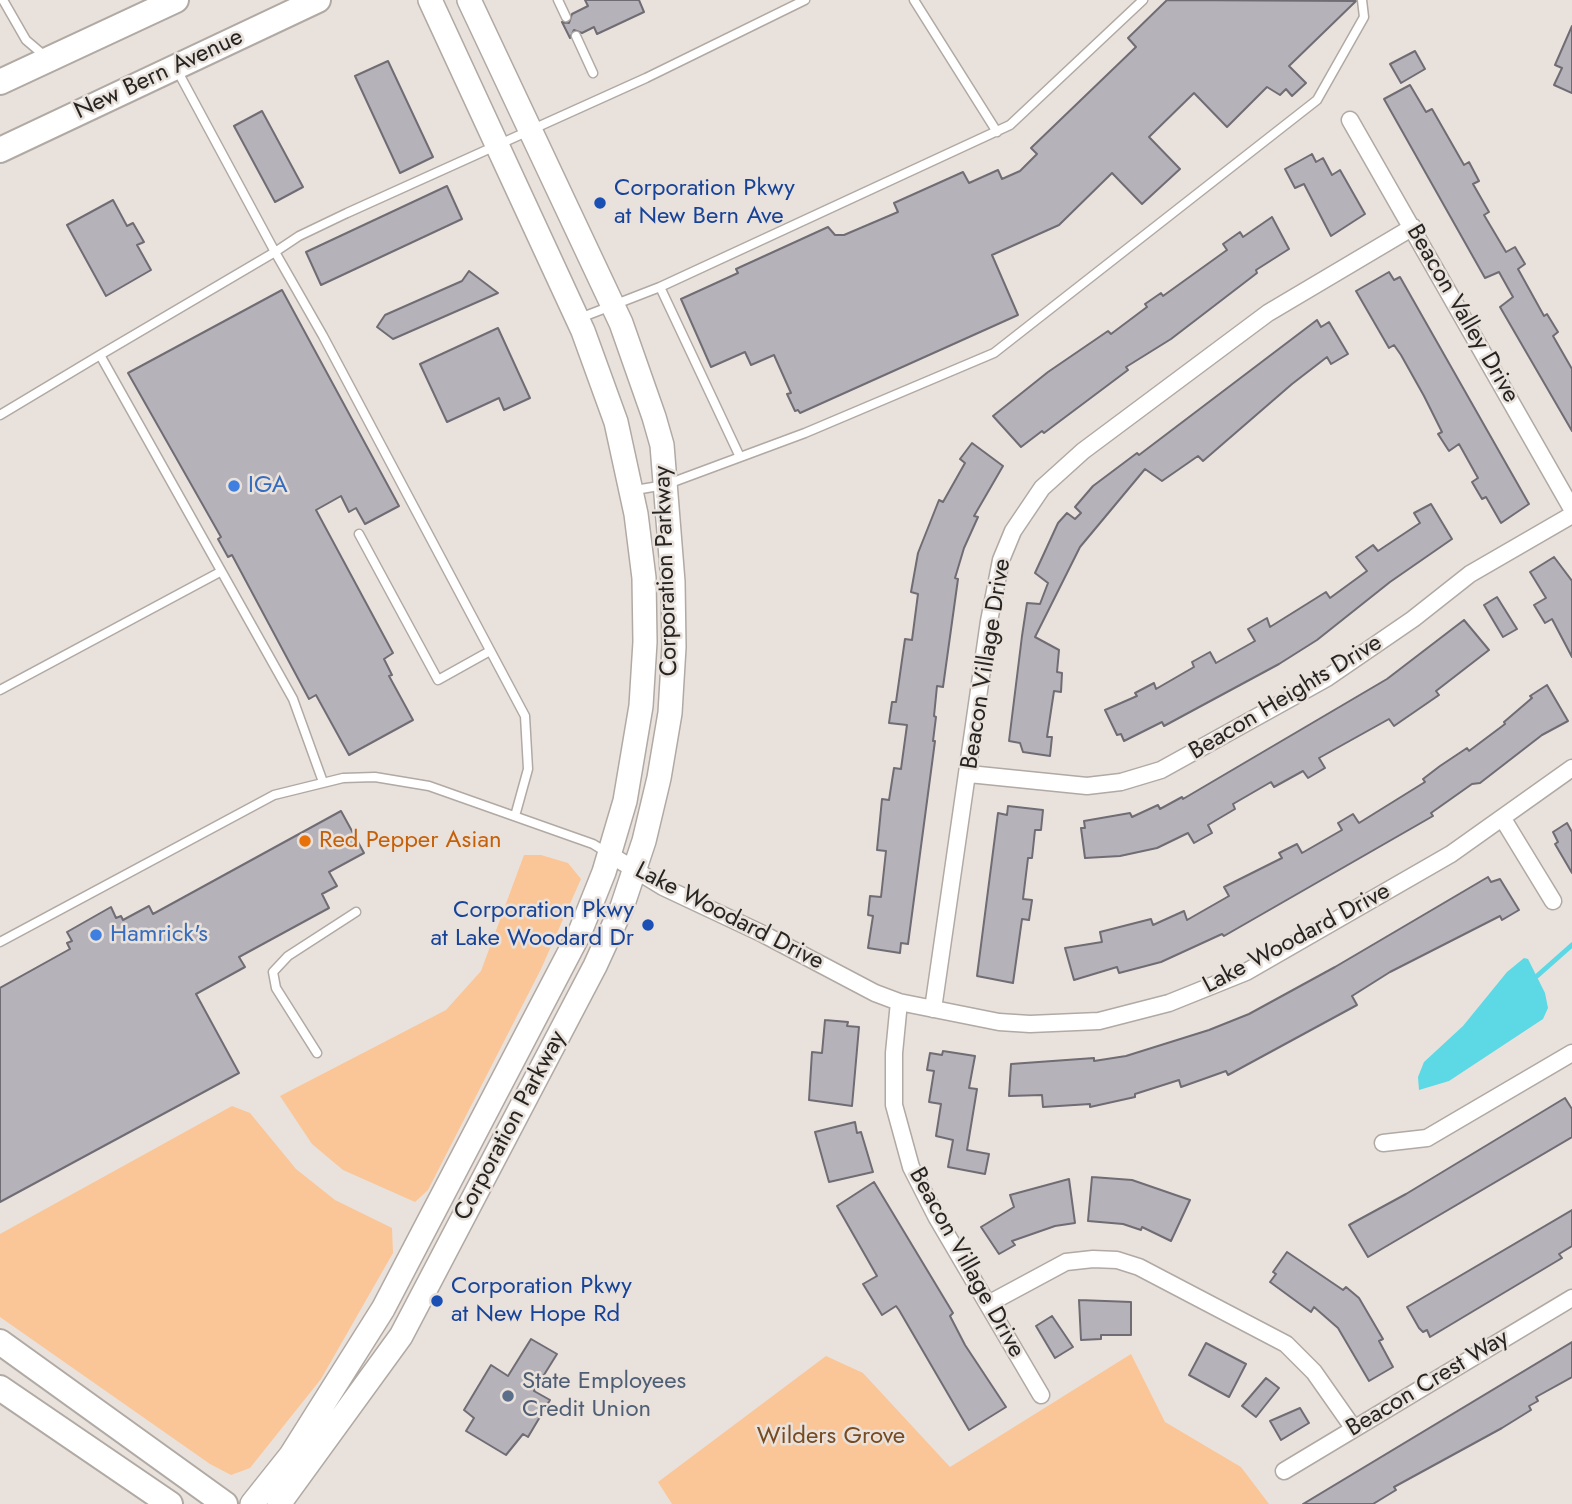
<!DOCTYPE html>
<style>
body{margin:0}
canvas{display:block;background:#e9e1db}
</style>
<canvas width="1572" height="1504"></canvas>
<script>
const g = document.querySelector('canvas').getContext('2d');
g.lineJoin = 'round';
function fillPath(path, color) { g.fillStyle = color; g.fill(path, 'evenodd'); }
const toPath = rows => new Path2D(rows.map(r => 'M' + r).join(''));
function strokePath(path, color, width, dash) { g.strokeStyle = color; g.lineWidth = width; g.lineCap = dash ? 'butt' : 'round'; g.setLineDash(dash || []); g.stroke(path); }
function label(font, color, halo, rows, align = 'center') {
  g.font = font + ' Jost,sans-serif'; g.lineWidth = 5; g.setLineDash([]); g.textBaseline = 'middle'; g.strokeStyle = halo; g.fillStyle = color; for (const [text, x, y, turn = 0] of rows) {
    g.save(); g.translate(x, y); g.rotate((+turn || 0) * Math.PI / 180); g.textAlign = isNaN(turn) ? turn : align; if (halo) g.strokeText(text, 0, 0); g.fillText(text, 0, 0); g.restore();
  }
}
fillPath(toPath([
 [524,855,541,855,568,863,581,879,541,969,428,1190,415,1202,343,1170,312,1144,280,1096,446,1010,481,971],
 [232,1106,250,1113,296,1169,335,1200,392,1228,393,1253,321,1379,250,1468,231,1475,210,1464,0,1317,0,1234],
 [1131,1354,1165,1422,1241,1467,1269,1504,672,1504,658,1482,826,1356,863,1373,950,1467]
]), '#fac698');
fillPath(toPath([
 [1524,958,1528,959,1545,993,1548,1008,1543,1019,1449,1081,1419,1090,1418,1077,1424,1062,1463,1026,1507,972]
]), '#5dd8e5');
strokePath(toPath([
 [1537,976,1572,945]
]), '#5dd8e5', 5);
const building = toPath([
 [585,0,639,0,644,12,597,34,594,27,582,33,574,30,570,38,562,22,569,23,572,14,588,6,585,0],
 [1167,0,1356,1,1289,66,1306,83,1292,96,1286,89,1280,95,1267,87,1227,127,1194,93,1149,137,1180,169,1142,204,1112,173,1059,225,992,255,1018,315,800,413,798,410,795,411,787,394,791,393,774,355,751,365,745,352,711,367,681,299,738,273,736,269,828,227,835,235,844,235,898,212,894,203,963,172,969,183,998,170,1002,179,1020,171,1037,154,1031,148,1136,47,1128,38,1167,0],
 [1572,26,1572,93,1554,85,1562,68,1555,65,1572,26],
 [1415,51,1425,69,1401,83,1390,64,1415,51],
 [388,61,433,157,400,173,355,76,388,61],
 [1410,85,1426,112,1432,109,1464,165,1469,162,1479,181,1473,184,1489,212,1484,215,1506,252,1515,247,1525,264,1518,269,1544,316,1547,314,1558,332,1553,336,1572,369,1572,431,1500,307,1513,297,1499,272,1485,278,1384,99,1410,85],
 [262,111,303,187,275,202,234,126,262,111],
 [1312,154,1316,162,1323,158,1332,175,1340,170,1365,214,1331,236,1304,184,1295,188,1285,169,1312,154],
 [447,186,462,219,321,285,306,252,447,186],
 [113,200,127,226,133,223,144,242,137,245,151,270,106,296,67,225,113,200],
 [1272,217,1289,249,1256,270,1257,273,1171,339,1126,367,1128,370,1044,433,1042,431,1021,447,993,416,1048,372,1108,331,1111,334,1147,307,1145,304,1161,293,1163,296,1227,250,1223,244,1240,232,1243,237,1272,217],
 [469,271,498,293,393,339,377,327,385,315,462,281,469,271],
 [1389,272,1394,280,1400,277,1529,504,1501,523,1486,497,1482,499,1472,482,1478,478,1459,444,1449,451,1438,434,1442,432,1424,396,1401,355,1394,345,1389,348,1356,291,1389,272],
 [282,290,399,506,365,524,356,508,349,512,341,496,316,510,393,653,384,659,392,675,389,676,413,720,349,755,316,695,309,699,232,555,228,557,218,539,221,537,128,373,282,290],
 [1317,320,1321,327,1329,322,1348,354,1331,364,1327,357,1292,384,1203,461,1198,456,1162,481,1145,469,1080,547,1035,637,1059,650,1057,672,1062,673,1061,692,1054,691,1047,737,1052,737,1050,756,1023,752,1020,743,1009,741,1022,636,1027,603,1040,604,1048,583,1035,573,1058,523,1067,513,1075,519,1081,513,1075,507,1093,486,1137,453,1139,455,1317,320],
 [498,328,530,398,504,410,499,398,447,422,420,364,498,328],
 [972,443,1003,466,974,516,978,517,964,548,955,578,958,579,943,687,937,686,934,716,936,717,933,741,935,741,908,944,901,943,900,953,868,948,873,916,868,915,870,896,881,897,886,851,877,850,882,799,889,800,894,768,901,769,907,725,889,723,892,702,896,702,905,639,912,640,918,594,911,592,918,553,939,500,943,502,965,463,960,459,972,443],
 [1431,504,1452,539,1390,582,1317,640,1279,664,1164,726,1162,722,1124,741,1121,734,1117,735,1105,710,1137,696,1135,693,1154,683,1156,689,1194,667,1192,662,1210,652,1216,663,1255,641,1248,629,1267,618,1270,627,1326,592,1330,598,1367,571,1356,557,1373,545,1378,551,1420,523,1414,513,1431,504],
 [1554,557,1572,581,1572,657,1552,619,1545,623,1534,605,1546,598,1530,572,1554,557],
 [1497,597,1517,629,1503,637,1484,605,1497,597],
 [1464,620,1489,650,1436,691,1439,695,1394,726,1389,719,1319,758,1325,768,1308,778,1303,771,1274,787,1271,782,1233,804,1235,809,1208,825,1212,833,1194,843,1188,833,1157,848,1120,856,1085,858,1081,828,1085,828,1084,821,1130,813,1132,817,1158,805,1160,809,1182,797,1183,799,1387,679,1464,620],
 [1547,685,1568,721,1542,735,1480,783,1472,784,1431,813,1433,816,1224,936,1222,934,1161,962,1119,973,1117,967,1074,980,1065,948,1102,942,1100,932,1151,919,1153,925,1184,911,1187,920,1229,896,1224,887,1282,858,1279,853,1297,844,1302,853,1342,830,1338,823,1353,814,1359,823,1425,782,1423,779,1440,766,1467,748,1469,751,1505,724,1504,722,1532,698,1530,696,1547,685],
 [1008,806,1043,810,1041,830,1035,830,1032,858,1028,858,1023,899,1032,900,1029,920,1022,919,1013,983,977,976,998,813,1007,815,1008,806],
 [341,811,364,853,329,872,337,886,322,894,329,908,239,957,245,967,196,994,239,1073,0,1202,0,988,70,949,67,943,72,941,67,932,111,907,116,918,121,916,123,920,149,906,153,914,341,811],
 [1567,823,1572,832,1572,873,1555,844,1558,842,1553,832,1567,823],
 [1488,877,1491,882,1500,879,1519,910,1502,920,1500,916,1390,972,1352,996,1357,1005,1228,1075,1226,1071,1181,1087,1179,1080,1135,1094,1135,1097,1090,1107,1090,1104,1043,1107,1042,1095,1009,1096,1011,1064,1094,1058,1094,1061,1126,1056,1209,1030,1249,1014,1335,967,1488,877],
 [825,1020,848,1022,847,1026,859,1027,852,1106,809,1100,812,1052,822,1053,825,1020],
 [943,1051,975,1056,969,1088,977,1089,967,1150,989,1154,985,1174,948,1167,953,1140,936,1136,941,1104,929,1102,934,1071,927,1070,930,1053,942,1055,943,1051],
 [1565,1098,1572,1109,1572,1137,1368,1257,1349,1225,1406,1194,1565,1098],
 [855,1122,857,1133,861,1132,873,1172,829,1182,815,1132,855,1122],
 [1092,1177,1132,1180,1190,1200,1171,1241,1142,1227,1141,1230,1123,1224,1088,1221,1092,1177],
 [1069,1179,1075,1223,1055,1226,1012,1241,1015,1245,999,1254,981,1227,1014,1207,1010,1195,1069,1179],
 [874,1182,953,1313,950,1316,965,1345,1006,1407,969,1430,899,1310,896,1306,882,1315,863,1284,877,1276,837,1206,874,1182],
 [1572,1210,1572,1246,1559,1254,1562,1258,1430,1337,1427,1330,1423,1332,1419,1328,1407,1307,1572,1210],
 [1287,1252,1343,1290,1346,1287,1359,1298,1383,1339,1379,1341,1393,1367,1369,1381,1338,1328,1314,1307,1311,1312,1270,1282,1276,1274,1273,1272,1287,1252],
 [1079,1300,1131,1302,1131,1335,1101,1335,1101,1339,1081,1340,1079,1300],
 [1052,1316,1073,1347,1055,1358,1036,1326,1052,1316],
 [531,1339,557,1354,534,1391,550,1400,528,1437,523,1434,506,1455,466,1431,474,1418,464,1410,491,1365,508,1376,531,1339],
 [1572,1342,1572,1377,1536,1397,1538,1401,1529,1406,1531,1410,1502,1428,1394,1487,1396,1490,1373,1504,1303,1504,1572,1342],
 [1206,1343,1246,1364,1229,1397,1189,1375,1206,1343],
 [1266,1378,1279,1388,1256,1417,1242,1406,1266,1378],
 [1300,1408,1309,1423,1281,1440,1270,1421,1300,1408]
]);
fillPath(building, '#b6b2ba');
strokePath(building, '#706c74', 2);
const service = toPath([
 [3,0,26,40,46,57],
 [558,0,566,17],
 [914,0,997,132],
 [576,36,593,73],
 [660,287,1010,125,1143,0],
 [580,318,660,287,740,457],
 [100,355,275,252,177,70],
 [0,415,100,355,293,699,323,782],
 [635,490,665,485,805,433,994,353,1317,100,1364,17,1362,0],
 [359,534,438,680,490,651],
 [0,690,220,572],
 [515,816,528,769,525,716,323,336,275,252,299,236,347,213,646,78,805,0],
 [0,942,274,795,343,778,375,777,429,786,593,844,606,852],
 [317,1053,276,988,273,972,288,956,356,912]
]);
const minor = toPath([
 [1350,120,1572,509],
 [969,774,1087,786,1121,782,1161,770,1327,678,1413,619,1470,574,1572,515],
 [1503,819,1553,901],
 [609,854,663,887,763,934,875,993,899,1002,999,1022,1030,1024,1099,1021,1169,1003,1246,972,1451,854,1572,768],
 [899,1002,894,1053,894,1105,911,1167,937,1218,1041,1395],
 [933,1009,989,621,1001,560,1013,531,1042,488,1083,451,1268,313,1413,227],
 [1383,1143,1427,1138,1572,1053],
 [988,1304,1066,1262,1093,1259,1117,1260,1139,1267,1286,1344,1314,1372,1354,1429],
 [1284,1471,1572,1298]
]);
const secondary = toPath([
 [252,1504,291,1455,383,1309,580,932,604,872,625,801,641,706,645,642,644,578,636,514,616,422,583,331,430,0],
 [279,1504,401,1336,595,966,622,907,644,841,659,778,670,713,674,647,673,582,662,445,654,417,621,323,469,0]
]);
const primary = toPath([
 [0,82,176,0],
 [0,150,318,0],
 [0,1342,225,1504],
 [0,1388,170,1504]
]);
strokePath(service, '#b1a9a3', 11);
strokePath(minor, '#b1a9a3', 19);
strokePath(secondary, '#b1a9a3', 26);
strokePath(primary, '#b1a9a3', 28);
strokePath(service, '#fff', 8);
strokePath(minor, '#fff', 16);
strokePath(secondary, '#fff', 23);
strokePath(primary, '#fff', 24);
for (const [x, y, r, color] of [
 [600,203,7,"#1a4fb4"],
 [234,486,7,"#3f7fe0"],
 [305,841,7,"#e8710a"],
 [648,925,7,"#1a4fb4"],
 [96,935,7,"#3f7fe0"],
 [437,1301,7,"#1a4fb4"],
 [508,1396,7,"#5c6f8a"]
]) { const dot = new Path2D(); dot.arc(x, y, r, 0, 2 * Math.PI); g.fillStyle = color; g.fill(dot); strokePath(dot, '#e9e1db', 2.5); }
label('24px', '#272522', '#e9e1db', [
 ["New Bern Avenue",159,75,-25],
 ["Beacon Valley Drive",1462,314,60],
 ["Corporation Parkway",667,571,-92],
 ["Beacon Village Drive",987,664,-81],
 ["Beacon Heights Drive",1286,698,-31],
 ["Lake Woodard Drive",729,917,27],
 ["Lake Woodard Drive",1297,939,-28],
 ["Corporation Parkway",511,1126,-62],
 ["Beacon Village Drive",966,1263,61],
 ["Beacon Crest Way",1428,1384,-31]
]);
label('24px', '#164399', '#e9e1db', [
 ["Corporation Pkwy",614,189],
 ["at New Bern Ave",614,217],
 ["Corporation Pkwy",634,911,"right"],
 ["at Lake Woodard Dr",634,939,"right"],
 ["Corporation Pkwy",451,1287],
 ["at New Hope Rd",451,1315]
], 'left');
label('24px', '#366cbe', '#e9e1db', [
 ["IGA",248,486],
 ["Hamrick's",110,935]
], 'left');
label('24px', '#c56008', '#e9e1db', [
 ["Red Pepper Asian",319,841]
], 'left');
label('24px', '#4e5e75', '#e9e1db', [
 ["State Employees",522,1382],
 ["Credit Union",522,1410]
], 'left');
label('24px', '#774a1f', '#e9e1db', [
 ["Wilders Grove",831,1437]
]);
</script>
